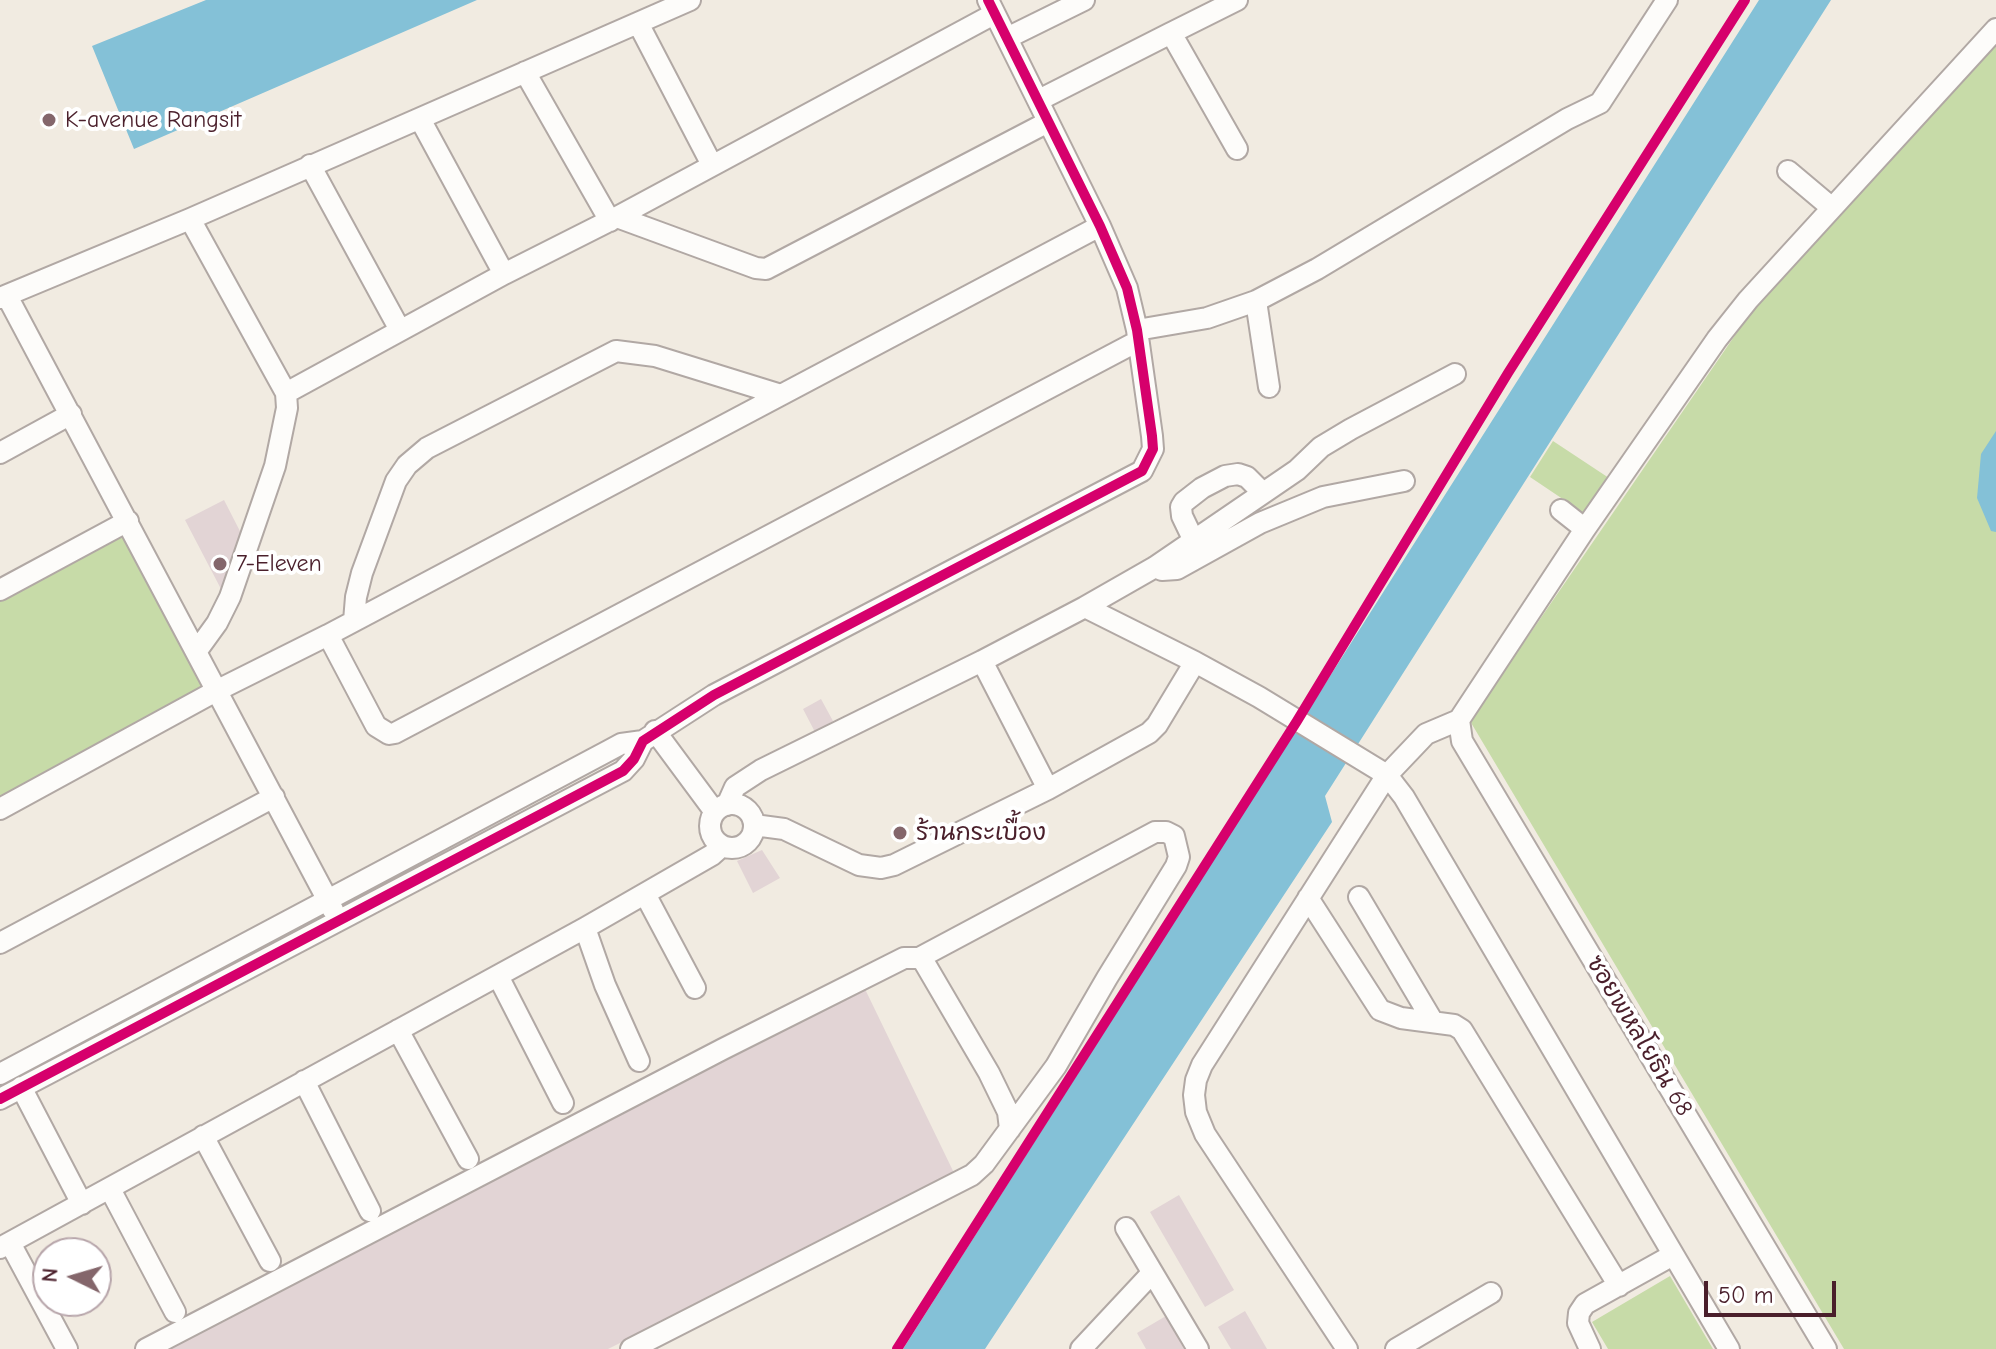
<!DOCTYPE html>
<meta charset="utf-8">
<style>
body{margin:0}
#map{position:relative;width:1996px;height:1349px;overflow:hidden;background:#f1ebe1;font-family:"Comic Neue",sans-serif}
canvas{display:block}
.north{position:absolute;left:32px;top:1237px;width:80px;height:80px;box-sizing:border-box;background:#fff;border:2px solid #b7a5aa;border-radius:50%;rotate:275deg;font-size:22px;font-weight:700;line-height:32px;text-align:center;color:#4a1f2b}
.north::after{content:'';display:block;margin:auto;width:28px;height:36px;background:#84666b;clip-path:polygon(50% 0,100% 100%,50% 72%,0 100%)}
.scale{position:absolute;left:1704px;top:1281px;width:132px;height:36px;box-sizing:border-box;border:4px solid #4a1f2b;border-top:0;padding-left:10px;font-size:24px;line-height:28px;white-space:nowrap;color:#4a1f2b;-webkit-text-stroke:6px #fff;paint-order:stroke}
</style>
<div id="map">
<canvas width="1996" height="1349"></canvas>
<div class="north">N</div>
<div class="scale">50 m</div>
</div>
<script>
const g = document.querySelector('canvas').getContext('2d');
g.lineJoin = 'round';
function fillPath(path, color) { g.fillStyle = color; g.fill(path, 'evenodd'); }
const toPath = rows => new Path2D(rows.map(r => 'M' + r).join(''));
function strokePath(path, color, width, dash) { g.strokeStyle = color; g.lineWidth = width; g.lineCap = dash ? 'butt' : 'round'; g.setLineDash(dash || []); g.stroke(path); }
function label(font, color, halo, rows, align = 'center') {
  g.font = font + ' "Comic Neue","Playpen Sans Thai",sans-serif'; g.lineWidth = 8; g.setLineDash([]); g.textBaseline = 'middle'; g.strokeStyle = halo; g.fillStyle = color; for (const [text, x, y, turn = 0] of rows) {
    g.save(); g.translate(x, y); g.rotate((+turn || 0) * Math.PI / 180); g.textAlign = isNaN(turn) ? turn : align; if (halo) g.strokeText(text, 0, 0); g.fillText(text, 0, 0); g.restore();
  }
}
fillPath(toPath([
 [1996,38,1996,1349,1844,1349,1470,721,1773,280],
 [1553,441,1612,480,1588,516,1530,477],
 [124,528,215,694,0,814,0,593],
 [1670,1276,1713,1349,1608,1349,1592,1322]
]), '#c7dba8');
fillPath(toPath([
 [206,0,477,0,134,149,92,46],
 [1759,0,1831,0,1325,796,1332,822,985,1349,903,1349],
 [1996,431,1996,532,1991,531,1977,498,1981,454]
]), '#84c1d7');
fillPath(toPath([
 [224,500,244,539,221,589,185,520],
 [821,699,833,721,815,732,803,709],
 [762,850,780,878,753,893,737,861],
 [864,987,955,1175,608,1349,159,1349],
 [1179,1195,1234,1290,1205,1307,1150,1212],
 [1245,1311,1267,1349,1231,1349,1218,1327],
 [1166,1316,1184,1349,1146,1349,1137,1333]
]), '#e2d4d5');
const minor = toPath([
 [638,23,712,165],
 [1171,33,1237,0],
 [1007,38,1084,0],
 [525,72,610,221],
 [1039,100,1171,33,1237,149],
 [420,119,504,274],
 [310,165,400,330],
 [1788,171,1832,208],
 [617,217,756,268,766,269,1048,122],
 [190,219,286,393,287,408,275,466,230,597,217,623,196,652],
 [7,296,333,910],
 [0,298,190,219,690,0],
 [1256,301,1269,387],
 [1137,330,1207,318,1256,301,1317,269,1567,119,1600,103,1667,0],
 [286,393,504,274,617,217,994,14],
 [0,453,71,414],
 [1561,510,1585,529],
 [1194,541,1182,516,1181,507,1184,502,1202,488,1225,476,1238,474,1247,477,1263,493],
 [1155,567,1162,570,1177,569,1260,523,1323,497,1404,481],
 [0,590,128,521],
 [1085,607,1155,567,1297,470,1321,447,1351,429,1455,374],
 [354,621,356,597,362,573,396,481,407,465,427,448,616,351,655,356,781,395],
 [328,635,376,726,389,734,395,733,1138,341],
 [982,661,1048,789],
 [1459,720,1462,741,1826,1349],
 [655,731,715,812],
 '710 826a22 22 0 1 1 44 0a22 22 0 1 1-44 0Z',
 [727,805,735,787,761,770,982,661,1085,607,1195,662,1259,697,1387,775,1404,797,1729,1349],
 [0,809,216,691,328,635,1100,226],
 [754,825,784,829,859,865,881,868,894,865,1048,789,1149,733,1157,725,1195,662],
 [645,894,695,988],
 [1359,897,1432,1020],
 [1308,898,1380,1010,1401,1018,1454,1025,1462,1030,1619,1286],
 [585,928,605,985,639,1061],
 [0,943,274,797],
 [498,976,563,1103],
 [398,1030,468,1159],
 [0,1074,608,751,621,744,643,741],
 [304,1081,370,1211],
 [21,1087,82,1204],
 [0,1099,623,771,634,759,643,741,714,695,1142,471,1153,449,1152,436,1137,330,1127,288,1100,226,988,0],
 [203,1136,270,1261],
 [110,1189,175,1312],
 [1126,1228,1198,1349],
 [10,1243,67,1349],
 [0,1248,585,928,712,855,722,846],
 [146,1349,723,1049,904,958,919,958,924,962,989,1073,1008,1112,1010,1129],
 [631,1349,972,1175,984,1164,1056,1066,1107,978,1176,866,1179,857,1174,836,1166,832,1155,832,919,958],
 [1081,1349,1152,1273],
 [1347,1349,1205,1134,1196,1112,1194,1095,1196,1080,1202,1065,1387,775,1426,734,1459,720,1585,529,1717,339,1748,300,1996,29],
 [1396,1349,1491,1293],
 [1590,1349,1578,1323,1579,1313,1585,1304,1673,1255]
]);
strokePath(minor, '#b1a8a4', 24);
strokePath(minor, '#fdfcfa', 20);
strokePath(toPath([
 [0,1099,623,771,634,759,643,741,714,695,1142,471,1153,449,1152,436,1137,330,1127,288,1100,226,988,0],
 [897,1349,1297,721,1508,373,1745,0]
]), '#d6006c', 10);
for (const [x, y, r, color] of [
 [49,120,8,"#84666b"],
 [220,564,8,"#84666b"],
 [900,833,8,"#84666b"]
]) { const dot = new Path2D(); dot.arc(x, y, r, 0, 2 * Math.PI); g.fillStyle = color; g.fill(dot); strokePath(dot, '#fff', 3); }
label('24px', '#4a1f2b', '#fff', [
 ["K-avenue Rangsit",65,120],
 ["7-Eleven",236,564],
 ["ร้านกระเบื้อง",916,833]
], 'left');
label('24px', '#4a1f2b', '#fff', [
 ["ซอยพหลโยธิน 68",1639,1036,59]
]);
</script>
